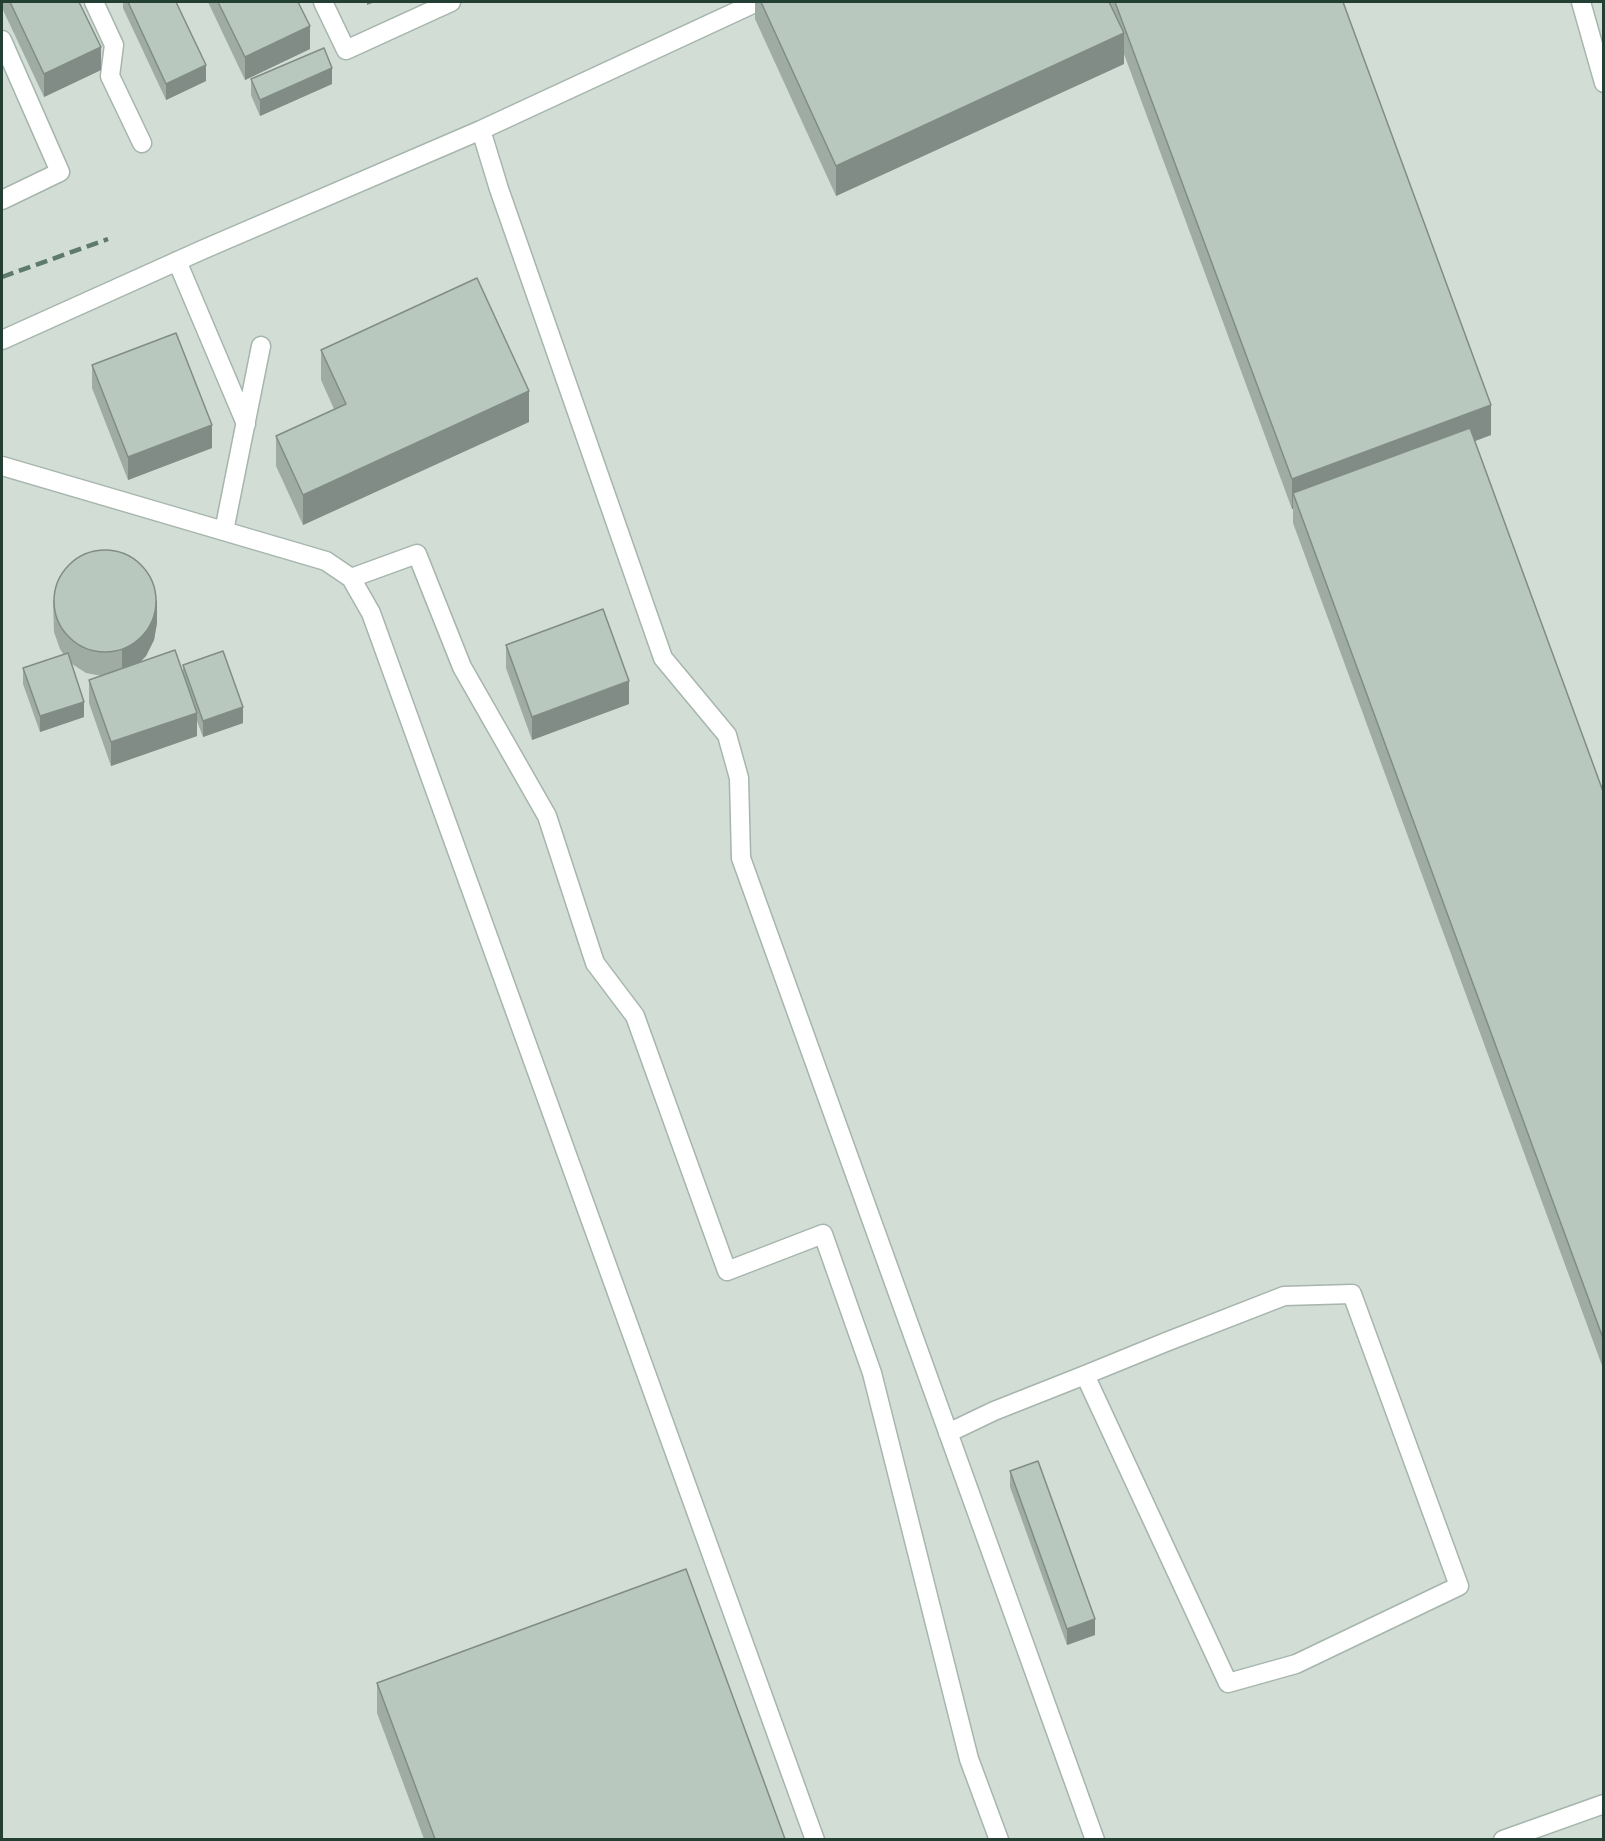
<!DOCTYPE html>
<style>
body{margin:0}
#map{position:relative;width:1605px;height:1841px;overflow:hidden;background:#e3ede7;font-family:"Work Sans",sans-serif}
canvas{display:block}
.frame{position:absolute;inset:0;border:3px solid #233e32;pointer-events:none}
</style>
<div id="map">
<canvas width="1605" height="1841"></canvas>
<div class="frame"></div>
</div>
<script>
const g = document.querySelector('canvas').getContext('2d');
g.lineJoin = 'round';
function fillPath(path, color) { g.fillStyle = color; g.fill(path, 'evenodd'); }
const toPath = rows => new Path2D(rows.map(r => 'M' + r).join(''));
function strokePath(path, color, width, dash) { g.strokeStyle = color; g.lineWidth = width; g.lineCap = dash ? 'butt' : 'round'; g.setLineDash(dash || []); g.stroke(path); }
fillPath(toPath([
 [2,2,1603,2,1603,1839,2,1840]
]), '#d1ddd5');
const minor = toPath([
 [94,2,114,45,110,76,142,143],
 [323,2,346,50,451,2],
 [1581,2,1604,83],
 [2,40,60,172,2,200],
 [481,130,499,189,663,658,727,735,739,778,741,858,1095,1840],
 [177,261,246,424],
 [2,340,202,250,481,130,757,2],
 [2,466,326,561,351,578,371,613,815,1840],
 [224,531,261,346],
 [351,578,417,554,462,667,547,816,595,963,635,1016,727,1271,823,1234,872,1373,969,1759,999,1840],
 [948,1433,994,1411,1085,1375,1166,1342,1284,1296,1352,1294,1459,1586,1296,1664,1228,1683,1085,1375],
 [1503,1840,1604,1804]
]);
strokePath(minor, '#a6b5ad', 21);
strokePath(minor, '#fff', 18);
strokePath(toPath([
 [2,277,108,239]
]), '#5d7a6d', 4.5, [12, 6]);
fillPath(toPath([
 [3,2,79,2,101,70,44,97,3,10],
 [123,2,176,2,206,81,166,100,123,8],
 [208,2,298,2,310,49,245,80],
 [755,2,1343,2,1491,435,1475,441,1604,794,1604,1371,1293,523,1293,509,1292,509,1124,54,1124,64,836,196,755,19],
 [251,79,332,84,260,116,251,95],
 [321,350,529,422,303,525,276,466,276,436,334,409,321,380],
 [92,365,212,448,128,480,92,388],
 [53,600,157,623,154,640,146,656,139,663,183,671,183,665,243,723,203,737,197,721,197,736,111,766,89,703,89,680,102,676,86,673,72,664,84,717,40,732,23,684,23,668,64,655,60,649,54,632],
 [506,645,629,704,532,740,506,668],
 [1010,1471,1095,1635,1067,1645,1010,1487],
 [377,1683,785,1839,424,1839,377,1713]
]), '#9eaca4');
fillPath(toPath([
 [367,2,375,2,367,5],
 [310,26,310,49,245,80,245,57],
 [1124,33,1124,64,836,196,836,166],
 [101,47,101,70,44,97,44,74],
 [206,65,206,81,166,100,166,84],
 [332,68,332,84,260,116,260,100],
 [529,391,529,422,303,525,303,495],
 [1491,405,1491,435,1298,507,1293,493,1293,509,1292,509,1292,479],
 [212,425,212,448,128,480,128,457],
 [157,600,157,623,154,640,146,656,137,665,122,674,122,650],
 [629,681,629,704,532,740,532,717],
 [84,702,84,717,40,732,40,716],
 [243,707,243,723,203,737,203,721],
 [197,713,197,736,111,766,111,742],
 [1095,1619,1095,1635,1067,1645,1067,1629]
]), '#818c86');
const building = toPath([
 [10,2,79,2,101,47,44,74,10,2],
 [128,2,176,2,206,65,166,84,128,2],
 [218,2,298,2,310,26,245,57,218,2],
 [761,2,1109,2,1124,33,836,166,761,2],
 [1115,2,1343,2,1491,405,1292,479,1115,2],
 [324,48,332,68,260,100,251,79,324,48],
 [477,278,529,391,303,495,276,436,346,404,321,350,477,278],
 [176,333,212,425,128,457,92,365,176,333],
 [1470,428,1604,794,1604,1341,1293,493,1470,428],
 '54 601a51 51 0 1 1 102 0a51 51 0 1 1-102 0Z',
 [603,609,629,681,532,717,506,645,603,609],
 [175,650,197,713,111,742,89,680,175,650],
 [223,651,243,707,203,721,183,665,223,651],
 [68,653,84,702,40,716,23,668,68,653],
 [1038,1461,1095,1619,1067,1629,1010,1471,1038,1461],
 [686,1569,785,1839,435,1839,377,1683,686,1569]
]);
fillPath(building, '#b8c8bf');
strokePath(building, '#818c86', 1.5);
</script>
